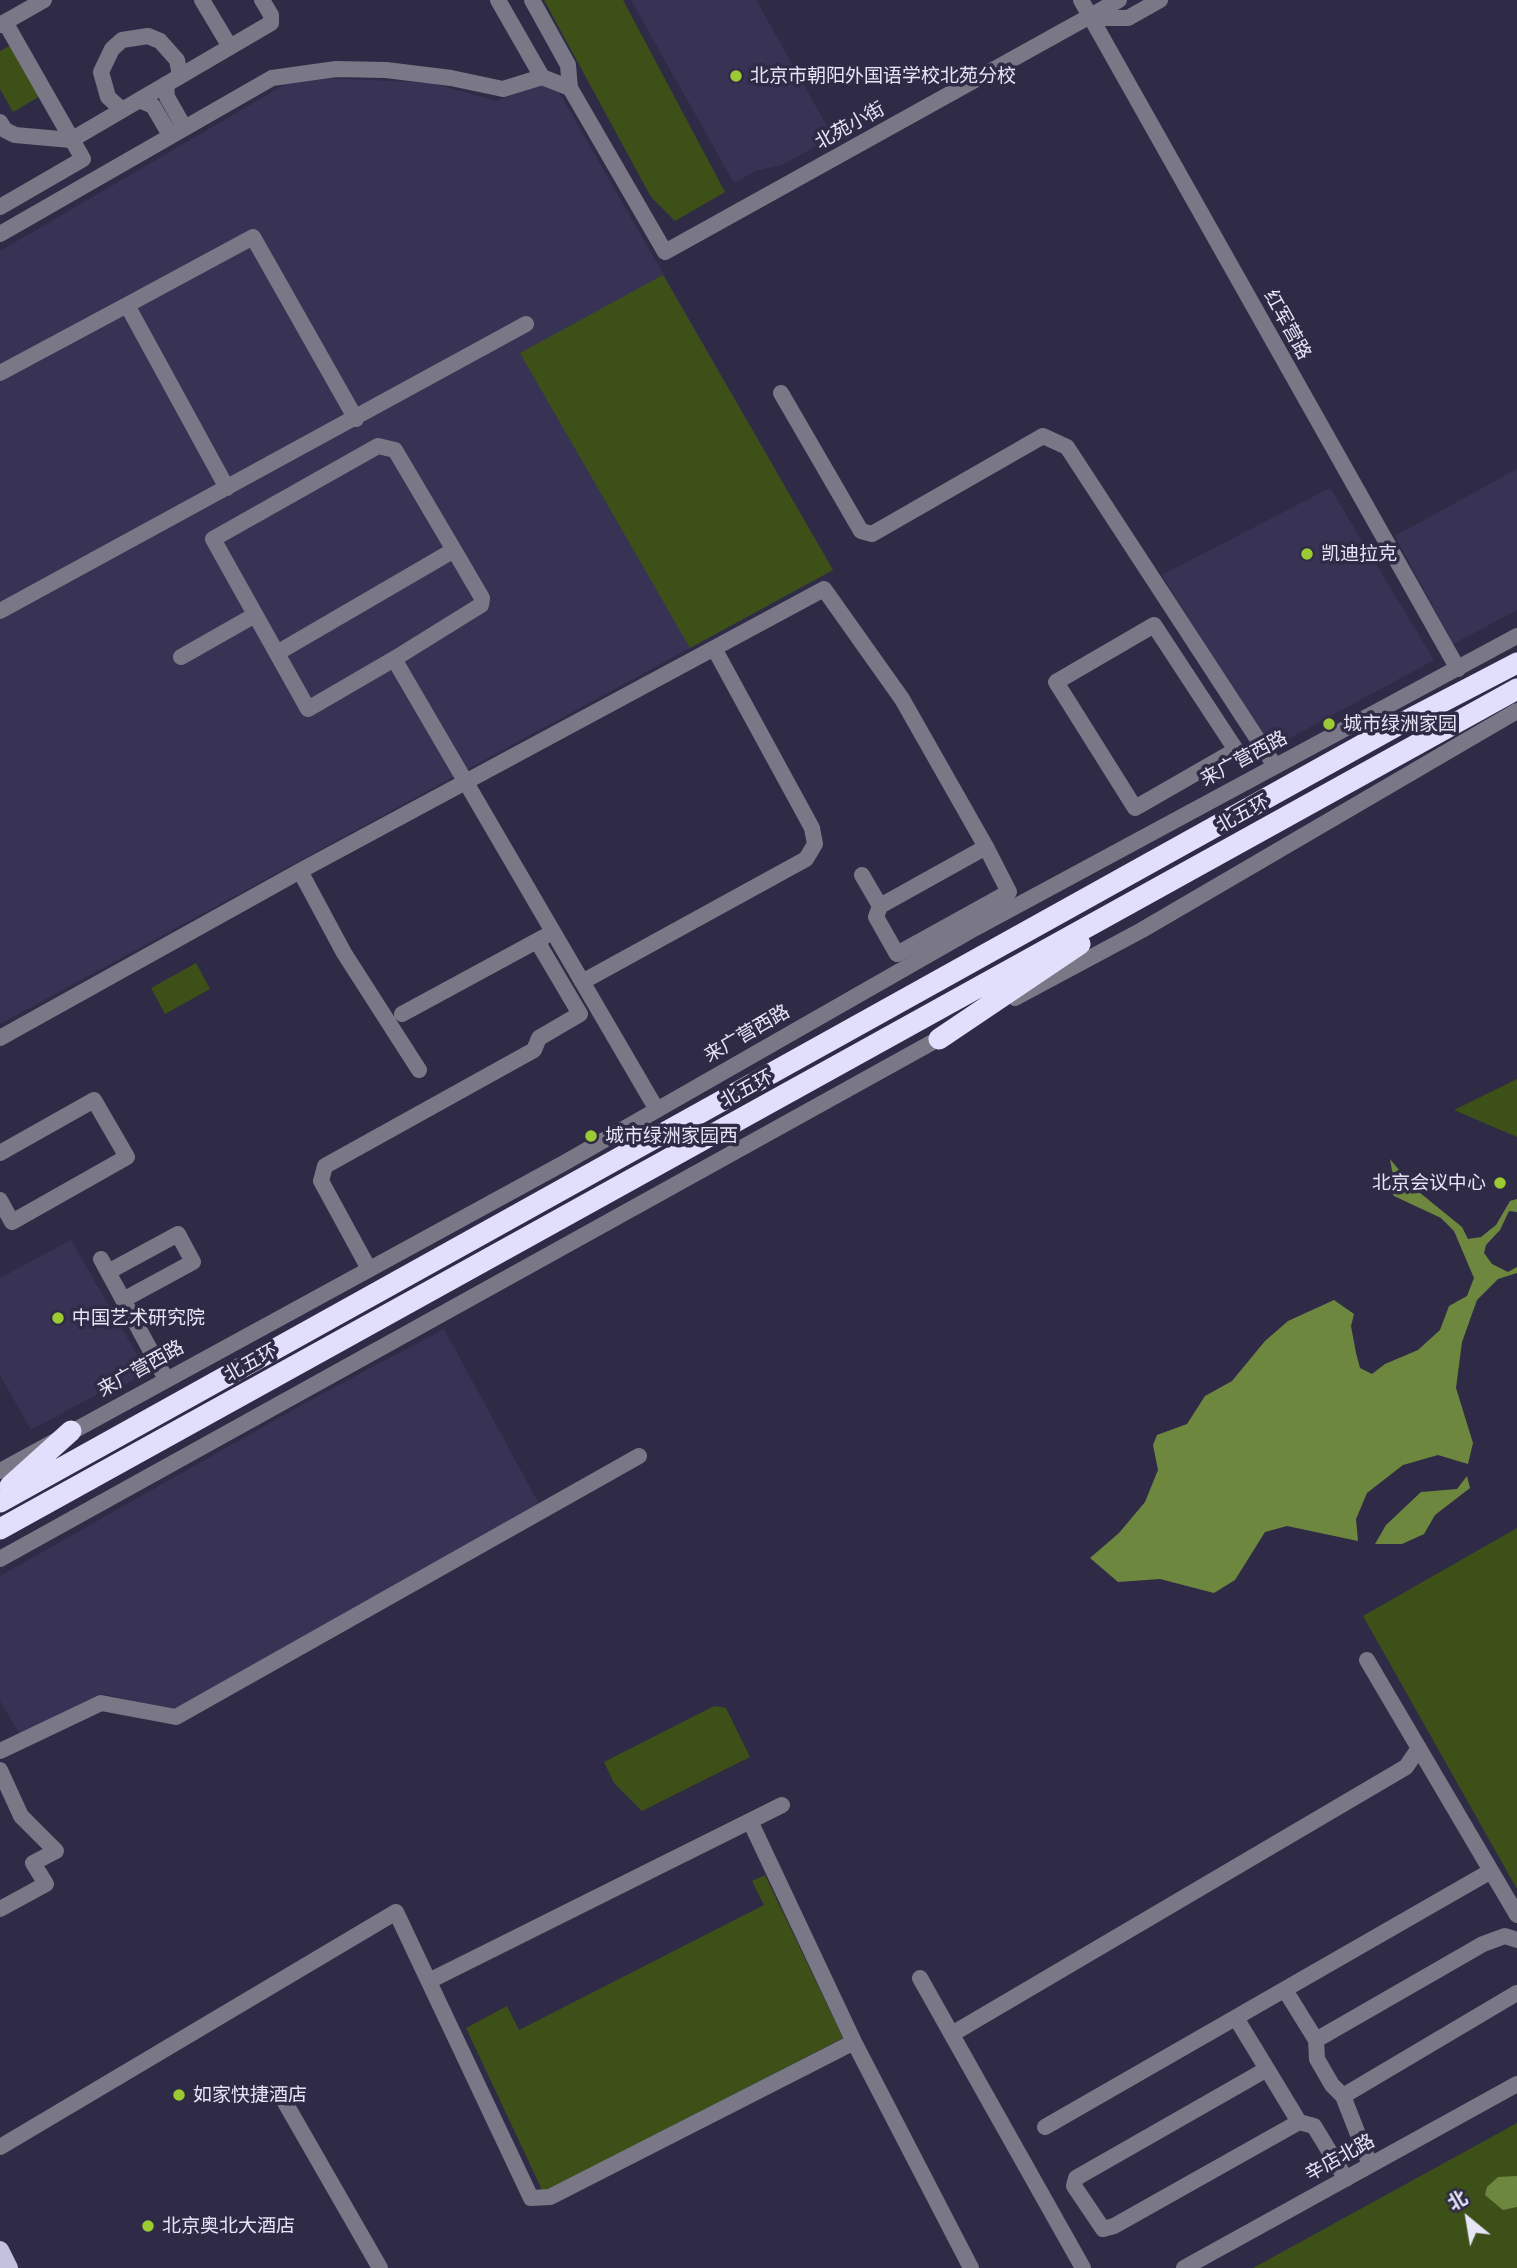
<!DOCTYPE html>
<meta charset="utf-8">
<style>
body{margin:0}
#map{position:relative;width:1517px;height:2268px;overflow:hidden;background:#2f2b46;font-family:"Work Sans","Noto Sans SC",sans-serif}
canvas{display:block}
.north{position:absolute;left:1433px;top:2184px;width:70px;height:70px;-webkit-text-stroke:5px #2f2b46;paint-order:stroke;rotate:330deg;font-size:19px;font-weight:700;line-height:28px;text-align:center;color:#e6e5f6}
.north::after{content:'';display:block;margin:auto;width:24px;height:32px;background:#e6e5f6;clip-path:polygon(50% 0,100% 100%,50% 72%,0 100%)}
</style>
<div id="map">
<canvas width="1517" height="2268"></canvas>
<div class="north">北</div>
</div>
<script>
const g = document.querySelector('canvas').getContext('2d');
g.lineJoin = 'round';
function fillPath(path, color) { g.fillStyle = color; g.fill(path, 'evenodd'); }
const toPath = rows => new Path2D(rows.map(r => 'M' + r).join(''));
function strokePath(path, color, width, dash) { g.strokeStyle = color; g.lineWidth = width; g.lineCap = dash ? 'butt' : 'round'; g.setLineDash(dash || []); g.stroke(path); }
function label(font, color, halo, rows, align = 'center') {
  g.font = font + ' "Work Sans","Noto Sans SC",sans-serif'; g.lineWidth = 7; g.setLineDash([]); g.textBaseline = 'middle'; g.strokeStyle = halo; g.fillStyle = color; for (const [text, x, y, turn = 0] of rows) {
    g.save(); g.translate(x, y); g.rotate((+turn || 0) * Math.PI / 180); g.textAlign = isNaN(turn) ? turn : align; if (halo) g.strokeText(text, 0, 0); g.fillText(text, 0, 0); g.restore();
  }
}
fillPath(toPath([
 [631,0,756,0,833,137,782,165,758,170,734,183],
 [326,78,431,83,496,101,543,84,560,94,833,570,0,1024,0,251,286,84],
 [1517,469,1517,610,1453,644,1395,536],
 [1330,488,1434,660,1270,749,1162,575],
 [71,1240,147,1372,104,1396,101,1392,31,1430,0,1375,0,1278],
 [444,1329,539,1504,177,1710,103,1694,22,1738,0,1701,0,1576,316,1397]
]), '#383354');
fillPath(toPath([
 [544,0,623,0,725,192,675,221,651,197],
 [13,44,42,95,13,112,0,89,0,51],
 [663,275,833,570,690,648,520,353],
 [196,963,210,989,165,1014,151,988],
 [1517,1079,1517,1137,1454,1110],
 [1517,1528,1517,1889,1363,1616],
 [714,1706,726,1708,750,1757,642,1811,614,1783,604,1762],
 [765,1875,843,2038,543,2192,466,2028,507,2006,519,2030,764,1905,752,1881],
 [1517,2123,1517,2268,1253,2268]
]), '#3d5017');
fillPath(toPath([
 [1390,1159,1414,1188,1462,1227,1468,1239,1481,1237,1496,1225,1510,1201,1517,1199,1517,1212,1509,1211,1500,1230,1486,1245,1484,1253,1492,1264,1508,1272,1517,1267,1517,1273,1498,1279,1477,1300,1462,1342,1456,1388,1473,1443,1468,1464,1438,1455,1403,1465,1367,1493,1356,1519,1358,1541,1287,1526,1265,1532,1235,1580,1214,1593,1160,1579,1118,1582,1090,1558,1119,1533,1145,1502,1158,1470,1153,1445,1157,1435,1187,1424,1205,1396,1232,1381,1265,1341,1288,1321,1334,1300,1354,1314,1351,1326,1356,1353,1360,1368,1372,1374,1385,1364,1418,1350,1440,1330,1449,1306,1467,1296,1474,1278,1454,1231,1441,1218,1394,1196,1388,1186,1393,1176],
 [1467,1476,1470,1488,1435,1515,1424,1534,1402,1544,1375,1544,1386,1525,1421,1492,1457,1489],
 [1517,2176,1517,2207,1503,2210,1485,2195,1487,2187,1498,2177]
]), '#6e873f');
strokePath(toPath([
 [202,0,230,47],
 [498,0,542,77,570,88],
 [532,0,568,65,570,88,665,252,1119,0],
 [1081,0,1458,669],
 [1091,18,1128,18,1160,0],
 [0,25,44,0],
 [166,84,167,97,184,127],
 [139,100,153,106,170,135],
 [122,110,108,97,101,72,112,49,122,40,148,36,160,41,177,60,180,76],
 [0,122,5,130,15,135,71,140,271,23,271,15,262,0],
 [0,207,83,159,5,22],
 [0,234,272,78,336,69,386,70,451,78,503,89,542,77],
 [0,373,127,305],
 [781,393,861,531,872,534,1043,436,1067,447,1275,766],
 [227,488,127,305,253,237,356,419],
 [454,550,395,450,378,446,213,539,308,709,394,659,657,1110],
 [0,611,526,324],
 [1154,625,1236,750,1135,808,1056,682,1154,625],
 [277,653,454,550,482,598,481,605,394,659],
 [181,657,255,615],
 [300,871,344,953,419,1070],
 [880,906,876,917,897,954,1009,892,986,847],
 [582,982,806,859,815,844,812,828,715,650],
 [1015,998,1142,930,1517,711],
 [402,1014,544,937],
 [0,1038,300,871,824,589,902,699,986,847,880,906,862,875],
 [0,1153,94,1100,127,1157,12,1222,0,1200],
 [101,1259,166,1379],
 [369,1269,321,1181,325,1166,534,1050,539,1038,580,1014,537,941],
 [108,1272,178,1234,193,1262,123,1300],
 [0,1471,564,1163,970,931,1517,636],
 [0,1559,949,1033],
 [1367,1660,1517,1915],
 [0,1751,101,1703,176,1717,639,1456],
 [0,1770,21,1816,56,1851,33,1863,46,1884,0,1909],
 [750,1821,854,2042,971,2268],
 [920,1978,1083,2268],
 [429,1981,782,1805],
 [1285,1990,1316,2040,1317,2059,1332,2085,1343,2096,1370,2165],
 [1236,2018,1267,2069],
 [952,2034,1406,1767,1419,1748],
 [1316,2040,1483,1944,1505,1936,1517,1940],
 [279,2092,380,2268],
 [1343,2096,1517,1993],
 [1299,2122,1267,2069,1076,2178,1074,2186,1103,2229,1114,2226,1299,2122,1314,2126,1346,2179],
 [1045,2127,1491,1871],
 [0,2147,396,1912,531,2198,550,2197,854,2042],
 [1184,2268,1517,2084]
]), '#7a7887', 16);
strokePath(toPath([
 [0,2250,9,2268]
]), '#c4c1de', 18);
strokePath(toPath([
 [939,1039,1080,944],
 [10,1486,71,1431],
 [0,1502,1398,725,1517,663],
 [0,1529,1517,689]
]), '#e1dffb', 21);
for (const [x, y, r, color] of [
 [736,76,7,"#9cca32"],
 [1307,554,7,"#9cca32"],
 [1329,724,7,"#9cca32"],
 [591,1136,7,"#9cca32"],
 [1500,1183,7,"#9cca32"],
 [58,1318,7,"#9cca32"],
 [179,2095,7,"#9cca32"],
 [148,2226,7,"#9cca32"]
]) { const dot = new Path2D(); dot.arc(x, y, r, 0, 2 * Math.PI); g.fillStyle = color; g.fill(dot); strokePath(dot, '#2f2b46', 2.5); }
label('19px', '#e6e5f6', '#2f2b46', [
 ["北京市朝阳外国语学校北苑分校",750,76],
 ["凯迪拉克",1321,554],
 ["城市绿洲家园",1343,724],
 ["城市绿洲家园西",605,1136],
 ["北京会议中心",1486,1183,"right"],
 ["中国艺术研究院",72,1318],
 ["如家快捷酒店",193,2095],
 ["北京奥北大酒店",162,2226]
], 'left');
label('19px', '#e6e5f6', '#2f2b46', [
 ["北苑小街",850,126,-29],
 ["红军营路",1287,325,61],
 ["来广营西路",1244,759,-28],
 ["北五环",1243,814,-29],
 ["来广营西路",747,1034,-30],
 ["北五环",747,1089,-29],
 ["北五环",251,1363,-29],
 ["来广营西路",141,1369,-29],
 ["辛店北路",1340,2158,-29]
]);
</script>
